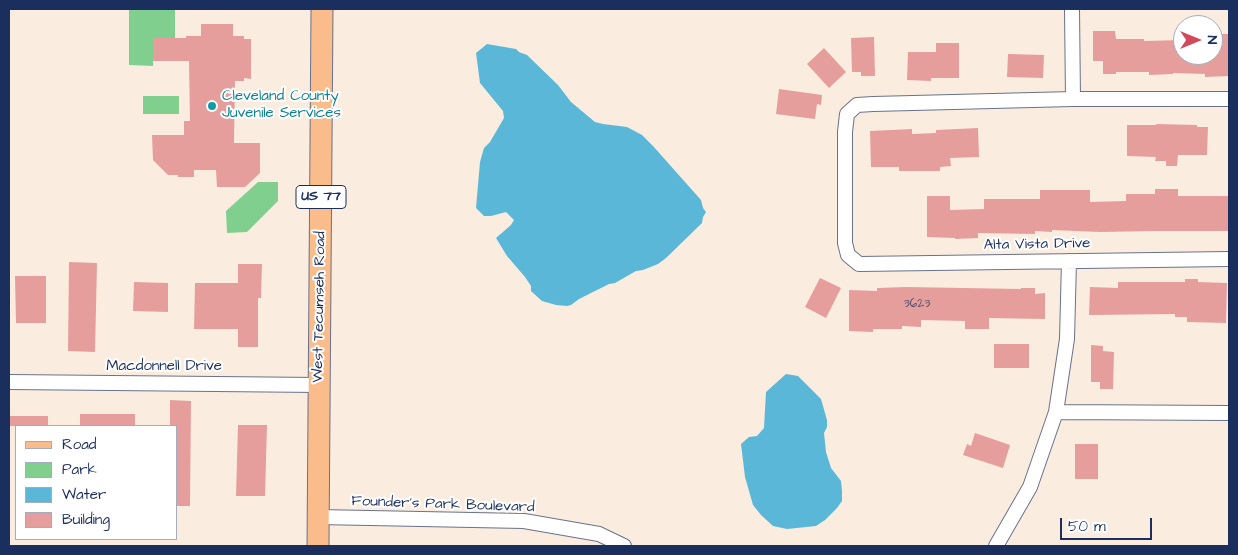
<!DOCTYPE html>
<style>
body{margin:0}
#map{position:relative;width:1238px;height:555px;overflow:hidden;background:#faeddf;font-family:"Architects Daughter",sans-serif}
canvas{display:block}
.frame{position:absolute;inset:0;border:10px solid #1b2f5e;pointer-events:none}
.legend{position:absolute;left:15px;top:425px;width:162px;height:115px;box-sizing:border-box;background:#fff;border:1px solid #a4acbf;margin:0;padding:6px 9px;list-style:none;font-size:15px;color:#1b2f5e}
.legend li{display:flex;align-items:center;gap:10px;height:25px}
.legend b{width:25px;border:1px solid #a4acbf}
.north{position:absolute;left:1173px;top:15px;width:50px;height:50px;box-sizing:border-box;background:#fff;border:1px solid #a4acbf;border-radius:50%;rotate:90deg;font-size:14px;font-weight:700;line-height:20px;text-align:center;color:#1b2f5e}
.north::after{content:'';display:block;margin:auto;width:18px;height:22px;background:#d1495b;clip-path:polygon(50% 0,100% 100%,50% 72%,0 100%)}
.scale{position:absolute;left:1060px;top:518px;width:92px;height:22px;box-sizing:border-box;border:2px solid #1b2f5e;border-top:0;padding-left:6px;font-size:15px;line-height:18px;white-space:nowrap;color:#1b2f5e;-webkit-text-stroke:4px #fff;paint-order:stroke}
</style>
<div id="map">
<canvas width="1238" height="555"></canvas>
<div class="frame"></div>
<ul class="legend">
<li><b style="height:6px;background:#f9bc8a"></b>Road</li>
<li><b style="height:14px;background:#80cf8f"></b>Park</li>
<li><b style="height:14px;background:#5ab7d8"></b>Water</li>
<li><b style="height:14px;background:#e69e9c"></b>Building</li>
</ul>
<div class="north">N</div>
<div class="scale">50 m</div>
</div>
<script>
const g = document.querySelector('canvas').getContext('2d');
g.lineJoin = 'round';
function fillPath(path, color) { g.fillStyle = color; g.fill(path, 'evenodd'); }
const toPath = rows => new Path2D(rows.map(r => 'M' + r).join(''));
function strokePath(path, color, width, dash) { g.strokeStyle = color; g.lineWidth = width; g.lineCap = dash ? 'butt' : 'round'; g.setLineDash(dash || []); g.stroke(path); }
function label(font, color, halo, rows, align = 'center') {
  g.font = font + ' "Architects Daughter",sans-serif'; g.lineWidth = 4; g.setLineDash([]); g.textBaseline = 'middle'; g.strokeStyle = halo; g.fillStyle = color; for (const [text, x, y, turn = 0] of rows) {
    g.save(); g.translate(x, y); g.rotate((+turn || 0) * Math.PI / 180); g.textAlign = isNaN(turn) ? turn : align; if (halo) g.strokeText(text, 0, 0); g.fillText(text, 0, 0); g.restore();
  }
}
fillPath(toPath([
 [129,9,175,9,175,38,153,38,153,66,129,65],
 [143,96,179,96,179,114,143,114],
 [258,182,278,182,278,201,247,232,227,233,226,211]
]), '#80cf8f');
fillPath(toPath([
 [487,44,516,49,519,52,527,55,558,85,571,102,595,122,603,124,627,127,642,135,653,146,701,200,703,208,706,212,703,217,702,223,666,258,658,264,643,270,636,271,615,283,609,284,579,299,571,305,567,306,556,305,542,301,531,291,531,286,525,277,507,256,496,238,511,225,514,220,506,212,491,216,484,216,476,208,480,162,484,148,490,142,504,118,503,111,480,83,476,53],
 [786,374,798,376,821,399,827,420,827,427,824,433,826,452,831,468,841,481,842,491,842,501,837,508,825,520,816,526,787,529,773,526,761,515,753,505,745,477,741,444,749,437,757,436,764,428,766,392]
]), '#5ab7d8');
fillPath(toPath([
 [201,24,233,24,233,36,244,36,244,39,251,39,251,79,244,78,244,81,235,81,234,143,260,143,260,173,245,187,217,187,216,170,194,170,194,177,178,177,178,175,168,175,153,160,152,135,184,135,184,121,190,121,189,61,153,61,153,38,186,38,186,36,201,36],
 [1093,31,1115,31,1116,39,1144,39,1144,41,1183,40,1183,55,1213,55,1213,34,1228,34,1229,76,1205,77,1205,74,1173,73,1173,74,1149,75,1149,72,1116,72,1116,74,1103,74,1103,61,1093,61],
 [874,37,875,76,861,76,861,72,852,72,851,38],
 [936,43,959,43,959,78,931,78,931,81,907,80,908,52,936,52],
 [824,48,846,72,829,88,807,64],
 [1008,54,1044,55,1043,78,1007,77],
 [779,89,822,95,821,105,817,104,815,119,776,114],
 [1156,124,1197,125,1197,127,1208,127,1207,155,1178,155,1177,166,1166,166,1166,161,1155,161,1156,157,1127,156,1127,125,1156,125],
 [978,128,979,157,950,158,951,166,940,167,940,171,899,171,899,167,871,167,870,131,912,129,912,134,936,133,936,130],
 [1155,189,1178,189,1178,196,1229,196,1229,231,1156,231,1100,232,1052,230,1052,232,1035,231,1035,234,978,233,978,238,955,239,955,238,927,237,927,196,950,196,950,210,984,209,984,199,1040,199,1040,190,1090,190,1090,202,1126,201,1126,194,1155,194],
 [69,262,97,263,95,352,68,351],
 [238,264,262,264,261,298,258,298,258,347,238,347,238,329,194,329,195,283,238,283],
 [15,276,46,276,46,323,16,323],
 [820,278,841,288,826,318,805,307],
 [1185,279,1198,279,1198,282,1227,283,1226,323,1187,322,1187,317,1175,317,1175,314,1089,315,1090,287,1118,288,1118,282,1185,282],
 [134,282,168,283,168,312,133,311],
 [906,287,1021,289,1021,288,1035,288,1035,294,1045,293,1045,319,989,318,989,329,965,329,965,321,921,320,921,327,902,326,902,329,873,329,873,332,849,331,849,290,877,291,877,288],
 [994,344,1029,344,1029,368,994,368],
 [1091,345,1103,346,1103,351,1114,352,1113,389,1100,389,1100,382,1091,382],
 [170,400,191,401,190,506,176,506,176,426,170,426],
 [80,414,135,414,135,426,80,426],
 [9,416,48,416,48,426,9,426],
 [238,425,267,425,265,496,236,496],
 [975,433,1010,445,1003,468,963,455,967,444,971,446],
 [1075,444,1098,444,1098,479,1075,479]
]), '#e69e9c');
const minor = toPath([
 [1072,9,1073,99],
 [1229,99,1073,99,873,104,857,105,847,114,845,132,845,243,848,255,859,264,1229,259],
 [9,382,319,385],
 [1056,412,1229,413],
 [318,517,524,521,599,534,624,546],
 [996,546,1030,487,1056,412,1067,339,1069,261]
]);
const primary = toPath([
 [318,546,322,9]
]);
strokePath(minor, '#69728b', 16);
strokePath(primary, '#69728b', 23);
strokePath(minor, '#fff', 14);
strokePath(primary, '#f9bc8a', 21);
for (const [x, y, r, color] of [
 [212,106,5,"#0f9aa8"]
]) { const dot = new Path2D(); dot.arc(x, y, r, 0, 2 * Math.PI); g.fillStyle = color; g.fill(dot); strokePath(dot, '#fff', 2); }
label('12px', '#4e4b6e', null, [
 ["3623",917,304]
]);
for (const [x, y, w] of [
 [321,197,50]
]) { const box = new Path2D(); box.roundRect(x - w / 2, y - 11.5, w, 23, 4); g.fillStyle = '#fff'; g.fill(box); strokePath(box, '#1b2f5e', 1); }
label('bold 14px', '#1b2f5e', null, [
 ["US 77",321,197]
]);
label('15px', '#0d838f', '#fff', [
 ["Cleveland County",222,97],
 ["Juvenile Services",222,114]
], 'left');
label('15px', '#1b2f5e', '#fff', [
 ["Alta Vista Drive",1037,245,-1],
 ["West Tecumseh Road",320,307,-89],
 ["Macdonnell Drive",164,367],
 ["Founder's Park Boulevard",443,505,2]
]);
</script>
